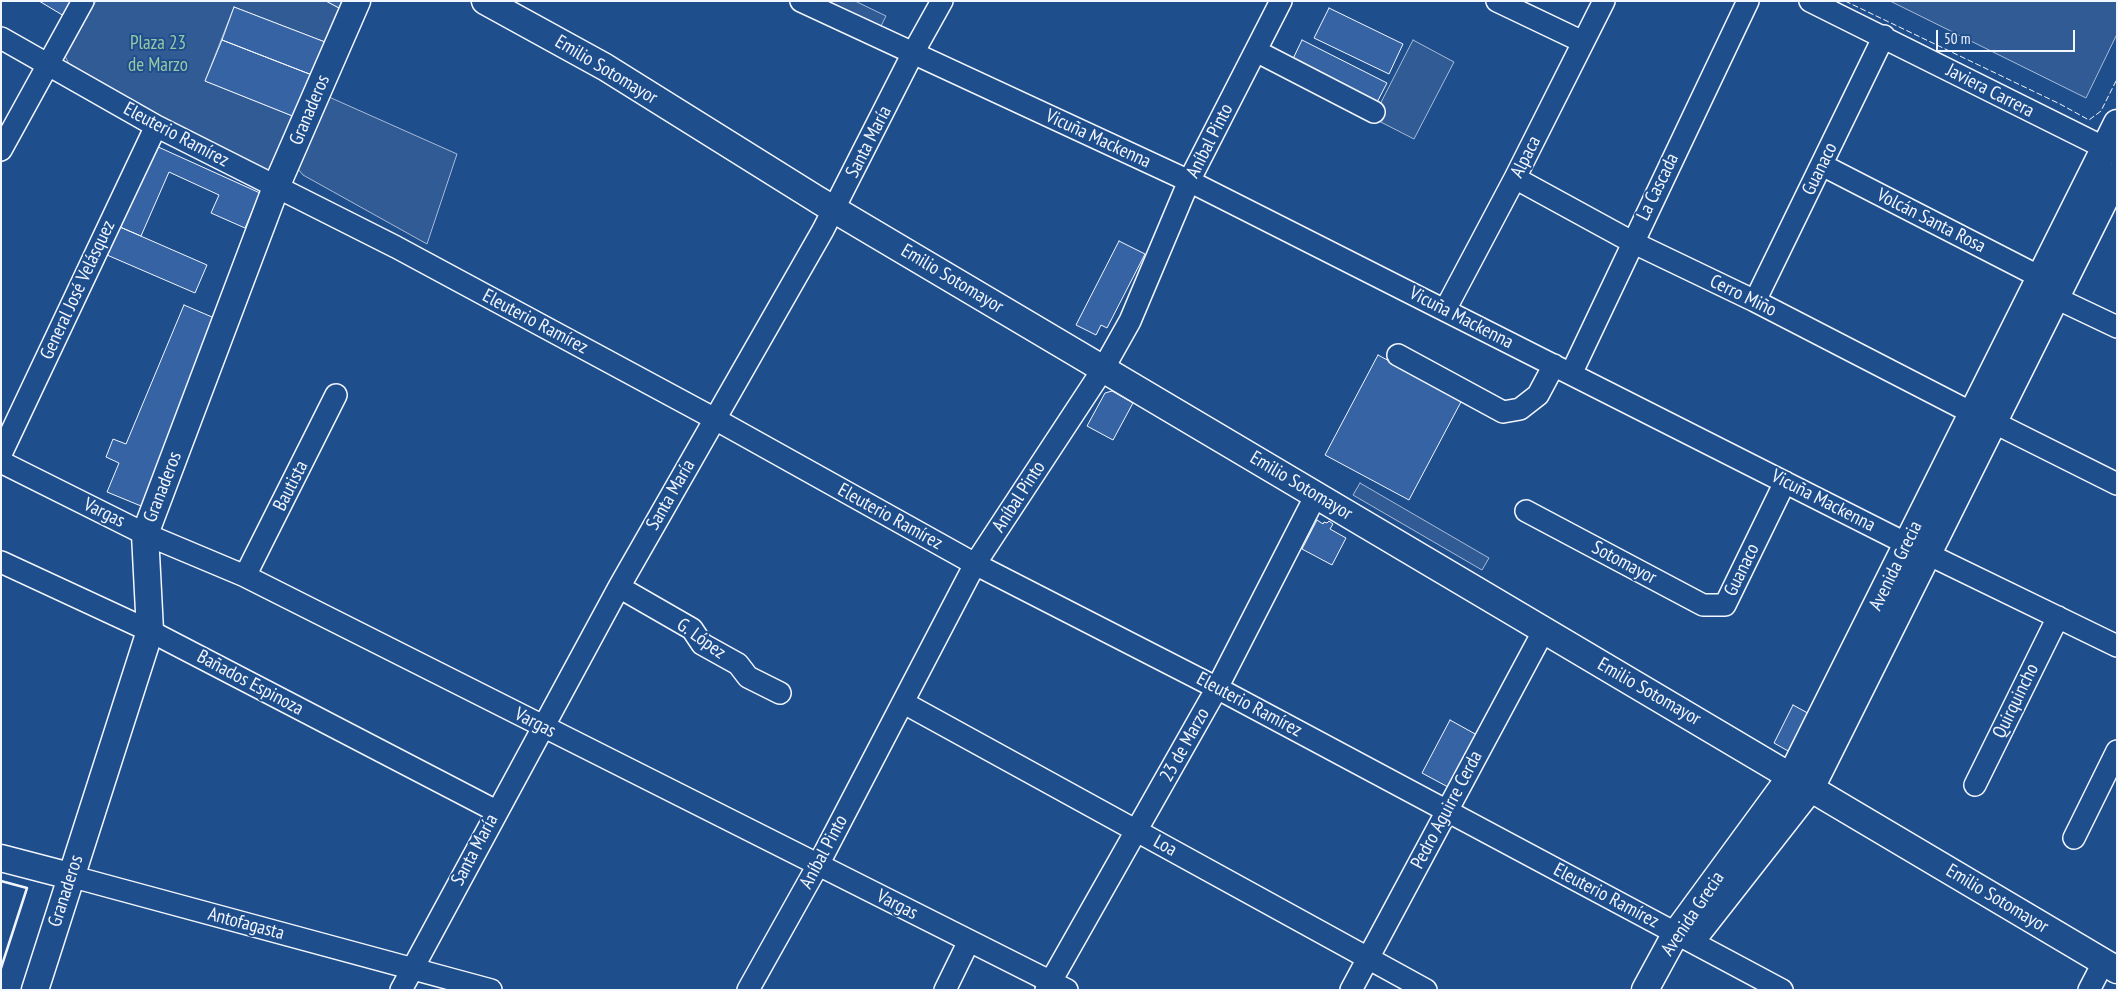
<!DOCTYPE html>
<meta charset="utf-8">
<style>
body{margin:0}
#map{position:relative;width:2118px;height:991px;overflow:hidden;background:#1f4e8c;font-family:"PT Sans Narrow",sans-serif}
canvas{display:block}
.frame{position:absolute;inset:0;border:2px solid #f2f6ff;pointer-events:none}
.scale{position:absolute;left:1936px;top:30px;width:139px;height:22px;box-sizing:border-box;border:2px solid #f2f6ff;border-top:0;padding-left:6px;font-size:15px;line-height:18px;white-space:nowrap;color:#f2f6ff;-webkit-text-stroke:4px #1f4e8c;paint-order:stroke}
</style>
<div id="map">
<canvas width="2118" height="991"></canvas>
<div class="frame"></div>
<div class="scale">50 m</div>
</div>
<script>
const g = document.querySelector('canvas').getContext('2d');
g.lineJoin = 'round';
function fillPath(path, color) { g.fillStyle = color; g.fill(path, 'evenodd'); }
const toPath = rows => new Path2D(rows.map(r => 'M' + r).join(''));
function strokePath(path, color, width, dash) { g.strokeStyle = color; g.lineWidth = width; g.lineCap = dash ? 'butt' : 'round'; g.setLineDash(dash || []); g.stroke(path); }
function label(font, color, halo, rows, align = 'center') {
  g.font = font + ' "PT Sans Narrow",sans-serif'; g.lineWidth = 4; g.setLineDash([]); g.textBaseline = 'middle'; g.strokeStyle = halo; g.fillStyle = color; for (const [text, x, y, turn = 0] of rows) {
    g.save(); g.translate(x, y); g.rotate((+turn || 0) * Math.PI / 180); g.textAlign = isNaN(turn) ? turn : align; if (halo) g.strokeText(text, 0, 0); g.fillText(text, 0, 0); g.restore();
  }
}
const built = toPath([
 [96,1,326,1,339,8,325,42,234,7,205,81,295,117,270,178,71,68,65,56,96,1],
 [818,1,855,1,886,16,879,30,818,1],
 [1890,1,2117,1,2117,34,2086,98,1890,1],
 [1413,40,1454,62,1414,139,1373,118,1413,40],
 [329,97,457,154,427,244,303,175,298,169,329,97],
 [1360,483,1489,558,1482,570,1353,495,1360,483]
]);
fillPath(built, '#305b95');
strokePath(built, '#a8bbd7', 1);
const building = toPath([
 [39,1,73,1,64,16,39,1],
 [326,1,342,1,339,8,326,1],
 [234,7,325,42,312,75,222,40,234,7],
 [1329,8,1403,44,1389,74,1314,38,1329,8],
 [222,40,312,75,295,117,205,81,222,40],
 [1302,40,1387,83,1374,108,1290,65,1302,40],
 [156,146,260,193,245,228,211,213,219,195,169,172,141,236,120,227,156,146],
 [120,227,207,265,195,293,107,255,120,227],
 [1119,241,1145,254,1107,328,1101,325,1096,335,1076,325,1119,241],
 [184,305,219,320,141,506,107,492,119,463,106,457,113,439,126,444,184,305],
 [1378,355,1462,400,1409,500,1325,455,1378,355],
 [1112,391,1133,403,1113,440,1087,426,1105,393,1112,391],
 [1317,520,1323,524,1324,522,1327,523,1329,521,1333,524,1330,529,1346,538,1332,565,1302,549,1317,520],
 [1793,705,1815,717,1790,752,1774,743,1793,705],
 [1450,720,1477,735,1448,787,1422,773,1450,720]
]);
fillPath(building, '#3563a3');
strokePath(building, '#f2f6ff', 1);
const minor = toPath([
 [801,1,1189,181,1907,544,2117,646],
 [1497,1,1583,42],
 [1810,1,2117,154],
 [1,38,156,126,396,247,715,419,975,564,1217,688,1782,990],
 [1256,51,1374,112],
 [1,150,83,1],
 [1822,165,2040,277],
 [1515,178,1632,242,1755,301,1972,413],
 [2056,298,2117,327],
 [1755,301,1884,36],
 [1445,310,1515,178,1604,1],
 [1398,355,1503,412,1520,409,1538,395,1554,365],
 [1571,374,1748,1],
 [1993,422,2117,484],
 [1,454,156,126],
 [1,462,145,534,245,576,1067,990],
 [1526,511,1703,605,1725,605,1785,482],
 [1,562,150,631,496,811],
 [245,576,336,395],
 [619,587,692,629,702,644,738,664,748,677,780,693],
 [904,703,1426,990],
 [1975,785,2058,617],
 [2074,838,2117,751],
 [70,876,491,990],
 [401,990,619,587,823,230,913,53,942,1],
 [748,990,818,865,975,564,1103,369,1130,321,1189,181,1281,1],
 [945,990,969,941],
 [1046,990,1217,688,1316,495],
 [1351,990,1544,630],
 [2089,990,2103,963]
]);
const major = toPath([
 [485,1,605,67,818,200,2117,970],
 [1,858,70,876],
 [1699,931,1811,788,2117,175],
 [35,990,150,631,145,534,276,187,357,1],
 [1645,990,1676,933,1791,776,2117,123]
]);
strokePath(minor, '#f2f6ff', 24);
strokePath(major, '#f2f6ff', 29);
strokePath(minor, '#1f4e8c', 21);
strokePath(major, '#1f4e8c', 26);
strokePath(toPath([
 [1845,1,2060,104,2089,120,2101,111,2117,79]
]), '#f2f6ff', 1, [6, 2.5]);
strokePath(toPath([
 [1,881,27,888,1,968]
]), '#f2f6ff', 2.5);
label('19px', '#97c8a6', '#1f4e8c', [
 ["Plaza 23",158,44],
 ["de Marzo",158,66]
]);
label('19px', '#f2f6ff', '#1f4e8c', [
 ["Emilio Sotomayor",606,70,31],
 ["Javiera Carrera",1990,91,27],
 ["Granaderos",310,110,-67],
 ["Eleuterio Ramírez",176,135,28],
 ["Vicuña Mackenna",1098,139,25],
 ["Aníbal Pinto",1210,141,-63],
 ["Santa María",869,142,-63],
 ["Alpaca",1526,157,-63],
 ["Guanaco",1820,169,-64],
 ["La Cascada",1658,187,-64],
 ["Volcán Santa Rosa",1931,221,27],
 ["Emilio Sotomayor",952,279,31],
 ["General José Velásquez",78,290,-65],
 ["Cerro Miño",1743,296,26],
 ["Vicuña Mackenna",1461,318,27],
 ["Eleuterio Ramírez",535,322,28],
 ["Bautista",291,486,-63],
 ["Emilio Sotomayor",1301,486,31],
 ["Granaderos",163,487,-69],
 ["Santa María",671,495,-60],
 ["Aníbal Pinto",1019,497,-57],
 ["Vicuña Mackenna",1823,501,27],
 ["Vargas",104,513,26],
 ["Eleuterio Ramírez",890,517,29],
 ["Sotomayor",1624,563,28],
 ["Avenida Grecia",1896,566,-64],
 ["Guanaco",1742,570,-64],
 ["G. López",701,639,36],
 ["Bañados Espinoza",250,683,28],
 ["Emilio Sotomayor",1649,692,30],
 ["Quirquincho",2016,701,-64],
 ["Eleuterio Ramírez",1249,705,28],
 ["Vargas",535,723,27],
 ["23 de Marzo",1185,745,-61],
 ["Pedro Aguirre Cerda",1447,810,-62],
 ["Loa",1165,846,29],
 ["Santa María",475,850,-62],
 ["Aníbal Pinto",824,852,-62],
 ["Granaderos",66,891,-72],
 ["Eleuterio Ramírez",1606,896,28],
 ["Emilio Sotomayor",1997,899,31],
 ["Vargas",897,905,27],
 ["Avenida Grecia",1693,914,-56],
 ["Antofagasta",246,924,15]
]);
</script>
